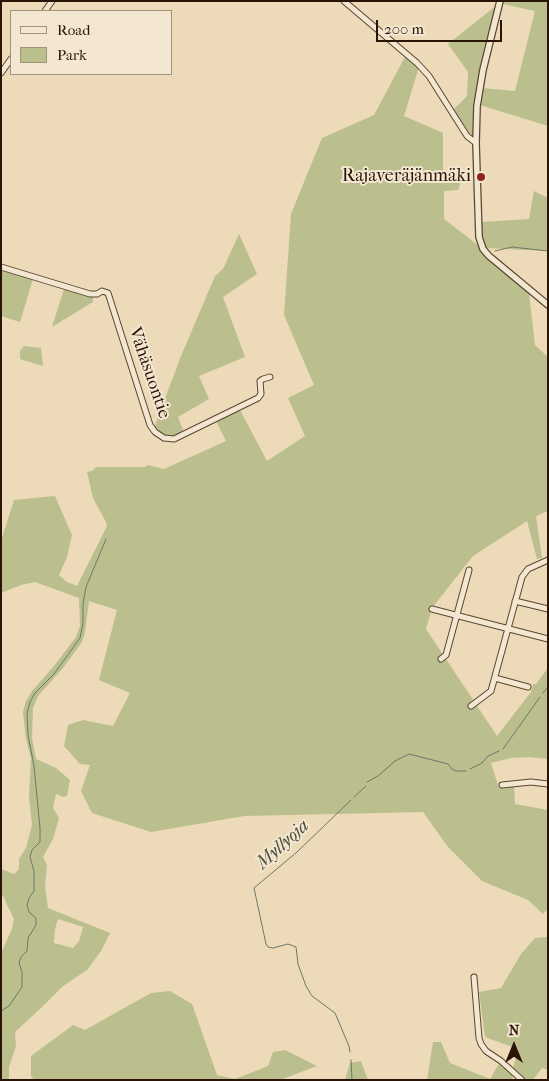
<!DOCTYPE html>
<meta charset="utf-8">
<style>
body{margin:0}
#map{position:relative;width:549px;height:1081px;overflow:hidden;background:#ecdab8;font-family:"IM FELL French Canon",serif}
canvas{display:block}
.frame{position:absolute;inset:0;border:2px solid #291405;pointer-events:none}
.legend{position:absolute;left:10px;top:10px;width:162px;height:65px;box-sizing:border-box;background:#f3e7d1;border:1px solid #a2937f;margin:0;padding:6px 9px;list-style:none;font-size:15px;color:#291405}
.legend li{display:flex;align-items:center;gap:10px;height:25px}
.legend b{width:25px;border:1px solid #a2937f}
.north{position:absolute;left:489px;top:1021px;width:50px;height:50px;-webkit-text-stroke:4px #f3e7d1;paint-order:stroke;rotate:0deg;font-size:14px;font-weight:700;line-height:20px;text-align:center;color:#291405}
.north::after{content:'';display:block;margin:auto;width:18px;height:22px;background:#291405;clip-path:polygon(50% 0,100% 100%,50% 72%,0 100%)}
.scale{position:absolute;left:376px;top:20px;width:126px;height:22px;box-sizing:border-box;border:2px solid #291405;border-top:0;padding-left:6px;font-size:15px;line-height:18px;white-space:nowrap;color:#291405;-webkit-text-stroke:4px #f3e7d1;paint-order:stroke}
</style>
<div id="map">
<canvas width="549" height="1081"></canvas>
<div class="frame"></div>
<ul class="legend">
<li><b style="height:6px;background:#f3e7d1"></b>Road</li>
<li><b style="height:14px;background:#babf8d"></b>Park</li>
</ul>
<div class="north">N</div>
<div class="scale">200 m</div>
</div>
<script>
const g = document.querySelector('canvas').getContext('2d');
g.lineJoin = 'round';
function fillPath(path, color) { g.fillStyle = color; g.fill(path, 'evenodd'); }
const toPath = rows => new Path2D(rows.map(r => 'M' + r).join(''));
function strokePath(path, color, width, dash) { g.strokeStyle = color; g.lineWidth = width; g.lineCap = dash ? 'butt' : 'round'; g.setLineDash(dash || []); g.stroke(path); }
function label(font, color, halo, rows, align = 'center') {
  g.font = font + ' "IM FELL French Canon",serif'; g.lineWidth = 4; g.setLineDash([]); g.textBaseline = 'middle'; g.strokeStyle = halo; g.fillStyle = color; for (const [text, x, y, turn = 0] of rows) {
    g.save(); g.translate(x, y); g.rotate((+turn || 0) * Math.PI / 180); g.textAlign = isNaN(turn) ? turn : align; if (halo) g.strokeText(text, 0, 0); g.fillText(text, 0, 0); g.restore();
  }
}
fillPath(toPath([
 [503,1,548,1,548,126,480,105,482,88,515,91,535,11,503,4],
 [497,5,474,139,453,110,467,96,468,72,448,44],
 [406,55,419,67,404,116,443,133,443,172,465,171,458,190,444,191,444,219,479,246,529,293,535,345,548,357,548,511,536,516,542,558,537,559,527,521,473,556,432,608,426,629,497,736,531,692,533,684,536,684,548,668,548,759,530,757,511,758,491,763,499,788,514,786,515,804,548,810,548,909,543,914,528,900,482,881,448,847,423,812,244,816,151,832,92,813,81,791,90,765,80,764,64,746,68,725,83,720,113,726,130,693,99,680,117,610,89,601,85,632,82,642,63,668,38,696,33,708,32,739,36,759,56,768,70,780,67,796,63,797,56,794,53,808,59,818,53,839,43,857,47,865,45,886,48,908,110,933,101,951,87,970,63,986,41,1008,16,1031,15,1034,16,1046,9,1067,9,1080,1,1080,1,953,12,929,14,919,1,892,1,869,14,874,19,869,19,859,26,848,32,825,29,797,31,758,26,739,23,712,26,701,32,691,54,666,76,637,80,626,79,598,35,582,21,585,1,593,1,541,14,500,55,496,72,535,67,557,59,575,67,582,77,586,107,526,106,522,93,498,87,472,92,471,96,467,145,467,148,465,164,469,226,441,216,421,240,410,267,461,305,436,288,398,314,385,284,315,291,214,322,138,374,115],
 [58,919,83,927,79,941,73,948,54,943,55,929],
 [534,191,548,198,548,251,486,248,481,237,481,222,529,219],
 [239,234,257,274,223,297,245,357,199,376,209,399,178,417,184,432,174,438,164,436,154,428,181,356,215,276,223,269],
 [1,269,33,279,20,322,1,316],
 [64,289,93,297,93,302,52,327],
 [24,346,41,348,43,366,20,359,20,351],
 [548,937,548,1070,542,1068,533,1080,527,1080,513,1068,518,1049,485,1037,479,992,501,988,521,954,535,938],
 [170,991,192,1004,217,1075,235,1079,268,1066,273,1052,285,1050,317,1066,280,1080,34,1080,31,1076,31,1056,73,1025,85,1030,151,993],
 [433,1042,441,1042,450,1063,490,1079,500,1062,513,1075,512,1080,427,1080],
 [361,1061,368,1080,345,1080,350,1063]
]), '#babf8d');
strokePath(toPath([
 [495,251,512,247,548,251],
 [543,693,548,687],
 [503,749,540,697],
 [470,769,482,763,488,756,499,751],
 [367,782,378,776,395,761,409,754,448,764,452,769,456,771,466,771],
 [354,797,366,786],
 [1,1011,9,1006,22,987,22,972,19,963,21,957,27,951,28,938,36,925,36,918,29,912,27,905,29,898,34,891,34,871,30,857,32,850,40,842,40,828,34,766,28,735,27,713,30,702,35,693,54,674,80,638,83,623,83,604,86,587,106,539],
 [350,1052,349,1046,335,1013,312,996,306,986,298,964,296,947,288,944,273,948,268,947,266,944,254,888,297,852,351,800],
 [351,1060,352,1080]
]), '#6c786a', 1);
const minor = toPath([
 [344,1,417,63,429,76,467,136,476,143],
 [45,11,52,1],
 [1,73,11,59],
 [1,267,90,294,97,294,102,291,108,293,150,425,155,432,164,438,174,439,258,398,261,394,260,381,263,379,270,377],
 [515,601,548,609],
 [432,609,548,639],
 [441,659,446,655,469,570],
 [495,678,528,687],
 [471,706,491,691,522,577,528,569,548,560],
 [502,785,531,782,548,784],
 [474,977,479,1038,481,1044,486,1051,501,1061,522,1080]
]);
const tertiary = toPath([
 [500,1,483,70,477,106,476,143,479,237,483,249,489,256,548,305]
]);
strokePath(minor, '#5a4632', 7);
strokePath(tertiary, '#5a4632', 8);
strokePath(minor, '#f3e7d1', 5);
strokePath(tertiary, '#f3e7d1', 5.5);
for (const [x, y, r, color] of [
 [481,177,5,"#8f2418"]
]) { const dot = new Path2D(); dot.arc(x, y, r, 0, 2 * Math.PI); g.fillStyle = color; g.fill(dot); strokePath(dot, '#f3e7d1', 2); }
label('18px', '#291405', '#f3e7d1', [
 ["Rajaveräjänmäki",471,177]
], 'right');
label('18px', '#291405', '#f3e7d1', [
 ["Vähäsuontie",149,373,71]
]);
label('italic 19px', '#504e40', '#f3e7d1', [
 ["Myllyoja",283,845,-42]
]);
</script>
